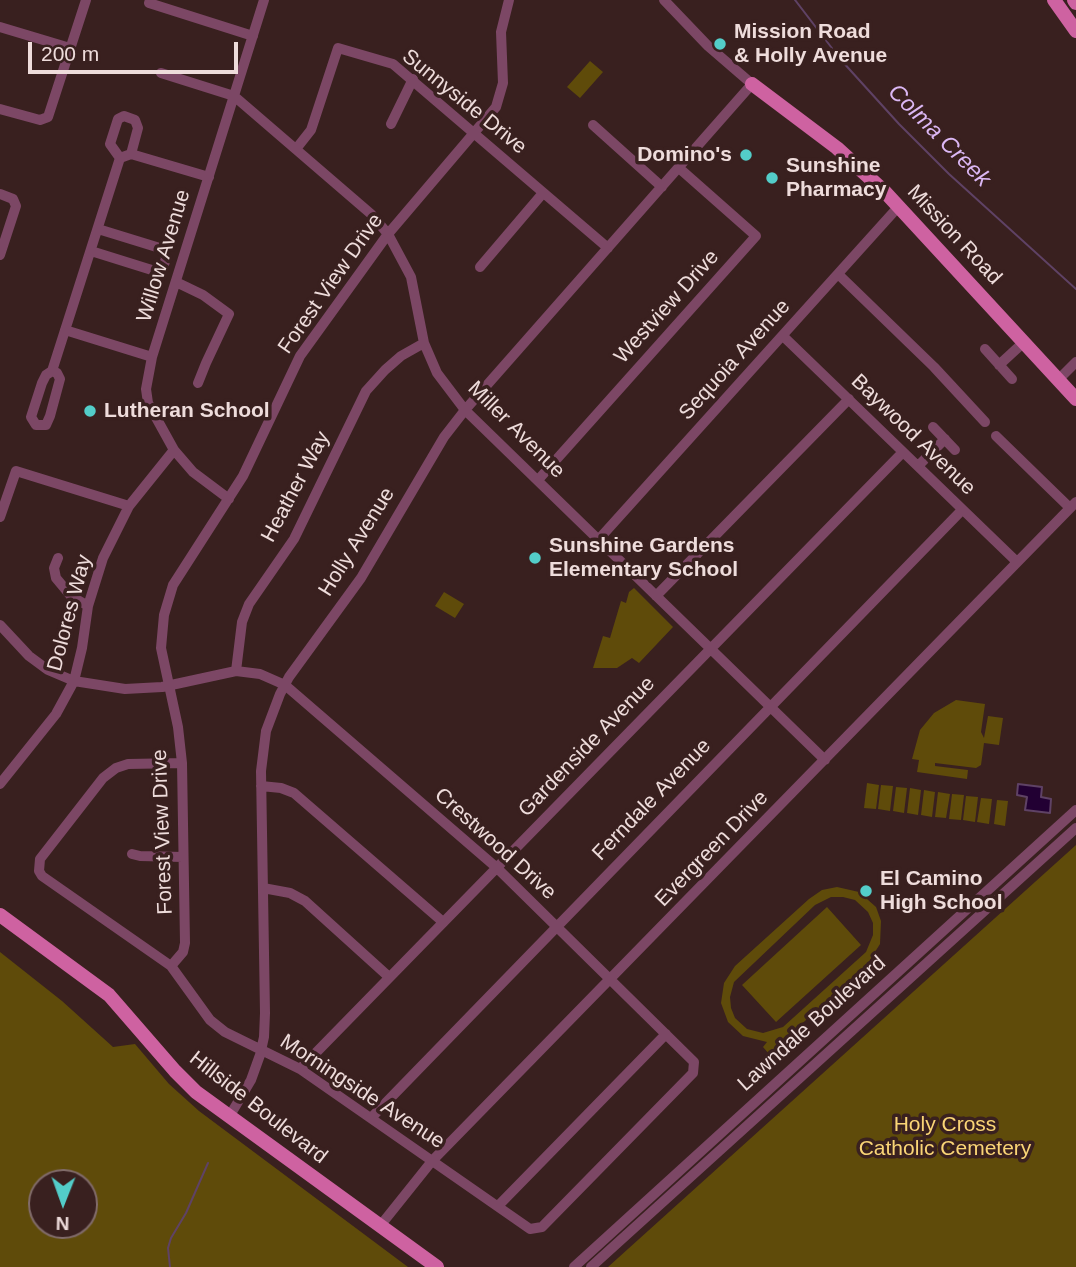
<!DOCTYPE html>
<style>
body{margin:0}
#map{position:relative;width:1076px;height:1267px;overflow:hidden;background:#39201f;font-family:Arial,sans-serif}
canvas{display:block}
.north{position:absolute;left:28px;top:1169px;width:70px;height:70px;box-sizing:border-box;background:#39201f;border:2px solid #816b6a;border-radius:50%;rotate:181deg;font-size:19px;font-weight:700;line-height:28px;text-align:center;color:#eedcdb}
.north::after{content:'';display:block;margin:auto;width:24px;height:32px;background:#53cdc9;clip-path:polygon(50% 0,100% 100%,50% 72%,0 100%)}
.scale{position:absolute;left:28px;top:42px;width:210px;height:32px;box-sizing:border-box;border:4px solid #eedcdb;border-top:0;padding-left:9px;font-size:21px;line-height:24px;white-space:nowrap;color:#eedcdb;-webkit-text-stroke:5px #39201f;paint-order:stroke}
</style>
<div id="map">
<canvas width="1076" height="1267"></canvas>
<div class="north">N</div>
<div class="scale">200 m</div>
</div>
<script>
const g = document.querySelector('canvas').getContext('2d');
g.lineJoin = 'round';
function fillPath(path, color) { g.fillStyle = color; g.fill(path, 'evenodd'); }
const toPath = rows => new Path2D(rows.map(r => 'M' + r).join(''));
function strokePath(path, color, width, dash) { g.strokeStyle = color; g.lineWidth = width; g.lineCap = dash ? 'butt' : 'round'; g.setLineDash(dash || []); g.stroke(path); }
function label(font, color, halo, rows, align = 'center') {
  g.font = font + ' Arial,sans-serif'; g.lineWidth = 7; g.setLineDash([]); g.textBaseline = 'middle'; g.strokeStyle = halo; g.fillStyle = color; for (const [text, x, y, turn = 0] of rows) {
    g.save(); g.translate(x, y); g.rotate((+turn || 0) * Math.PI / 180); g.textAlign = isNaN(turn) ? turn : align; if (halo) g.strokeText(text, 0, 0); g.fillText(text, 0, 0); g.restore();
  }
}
fillPath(toPath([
 [590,61,603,72,580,98,567,87],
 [634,588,673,627,639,663,632,658,617,668,593,668,603,636,610,638,621,601,626,603,629,592],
 [444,592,464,604,455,618,435,606],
 [956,700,985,704,981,732,984,738,988,716,1003,718,999,745,984,743,981,765,976,768,935,763,935,766,968,770,967,779,917,772,919,760,912,759,920,730,934,713],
 [867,783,879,785,876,809,864,808],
 [881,785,893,786,890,811,878,809],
 [896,787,907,788,904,813,893,811],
 [910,788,921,790,918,815,907,813],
 [924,790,935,792,932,817,921,815],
 [938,792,950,794,946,818,935,817],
 [952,794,964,795,961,820,949,819],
 [966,796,978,797,975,822,963,820],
 [981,798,992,799,989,824,977,822],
 [997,800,1008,801,1005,826,994,824],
 [1076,845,1076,1267,608,1267],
 [837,887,859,892,876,907,881,921,880,944,868,963,769,1054,763,1047,767,1042,743,1036,728,1022,721,1003,724,983,735,966,809,899,822,890],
 [831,897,843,897,855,900,868,912,873,923,873,935,866,952,783,1027,763,1033,747,1029,735,1018,731,1008,730,997,734,982,815,905],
 [827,907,861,945,776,1022,742,985],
 [0,952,62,1001,113,1047,135,1044,169,1084,199,1111,408,1267,0,1267],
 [42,1183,84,1183,84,1225,42,1225]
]), '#5f4b0a');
const water = toPath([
 [1018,784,1042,787,1041,797,1051,799,1050,813,1025,810,1027,797,1017,795,1018,784]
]);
fillPath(water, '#203');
strokePath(water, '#5f4265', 2);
strokePath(toPath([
 [795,0,841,60,899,124,949,174,1076,289],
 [170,1267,168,1248,171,1238,186,1213,208,1163]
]), '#5f4265', 2);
strokePath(toPath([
 [150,0,149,3,253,36],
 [0,27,70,48],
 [161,73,234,96,371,214,388,234,411,277,424,343,437,373,465,410,825,760],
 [0,109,40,120,48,117,86,0],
 [391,124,413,79],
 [593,125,662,187],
 [296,149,311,130,338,48,393,64,608,248],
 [131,154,209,177],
 [0,194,13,199,16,206,0,255],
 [91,251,155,271,163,268,166,258,163,249,98,229],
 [480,267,543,193],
 [838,274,934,367,985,422],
 [176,282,203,295,229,314,206,363,198,383],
 [65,330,152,357],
 [783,336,1017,562],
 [985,349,1012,379],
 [999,365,1024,342],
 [52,371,120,158,131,154,138,128,135,120,124,116,118,119,110,144,120,158],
 [52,371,57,373,60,379,50,416,46,425,36,425,31,417,42,383,46,375,52,371],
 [1058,380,1076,362],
 [933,427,955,450],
 [996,436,1070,508],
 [918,466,945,439],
 [538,480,756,236,679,168],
 [229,499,193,472,174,450,148,403,146,389,152,357,264,0],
 [0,517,16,471,129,506],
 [599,539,899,206],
 [58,558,54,568,56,578,71,596,88,606],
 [656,596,849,399],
 [0,625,29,656,48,670,74,681,125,689,162,687,236,671,260,674,285,685,497,868,694,1062,693,1073,542,1227,530,1229,300,1069,225,1032,210,1020,171,966,42,876,39,871,40,859,103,778,116,768,128,764,182,763],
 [236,671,242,622,249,604,294,539,366,391,385,370,401,356,424,343],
 [0,784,56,714,74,681,82,648,88,606,103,558,129,506,174,450],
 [261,786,281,788,294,793,443,922],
 [132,854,140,856,183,857],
 [263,888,290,893,305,901,389,977],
 [171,966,183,952,185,943,182,763,178,727,161,648,164,615,173,585,243,476,300,356,388,234,496,107,503,83,501,32,509,0],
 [300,1069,903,452],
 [229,1117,251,1080,260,1055,264,1037,265,1013,261,771,266,731,280,694,289,677,361,578,444,437,465,410,752,84,708,46,664,0],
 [371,1118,962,510],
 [498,1206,666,1034],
 [380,1226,432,1161,1076,502],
 [574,1267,1076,810],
 [591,1267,1076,828]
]), '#7c4765', 10);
strokePath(toPath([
 [1054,0,1076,31],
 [1074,0,1076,3],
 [752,84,837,148,885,192,1076,399],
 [0,915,109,995,175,1071,196,1092,437,1267]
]), '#ce62a1', 14);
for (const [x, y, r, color] of [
 [720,44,7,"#53cdc9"],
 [746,155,7,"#53cdc9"],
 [772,178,7,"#53cdc9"],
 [90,411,7,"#53cdc9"],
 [535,558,7,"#53cdc9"],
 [866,891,7,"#53cdc9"]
]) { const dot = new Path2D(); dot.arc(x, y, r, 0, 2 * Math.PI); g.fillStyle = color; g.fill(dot); strokePath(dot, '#39201f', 2.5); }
label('bold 21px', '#eedcdb', '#39201f', [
 ["Mission Road",734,32],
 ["& Holly Avenue",734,56],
 ["Domino's",732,155,"right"],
 ["Sunshine",786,166],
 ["Pharmacy",786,190],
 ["Lutheran School",104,411],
 ["Sunshine Gardens",549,546],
 ["Elementary School",549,570],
 ["El Camino",880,879],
 ["High School",880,903]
], 'left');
label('21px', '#eedcdb', '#39201f', [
 ["Sunnyside Drive",464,102,39],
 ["Mission Road",954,235,47],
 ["Willow Avenue",164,256,-73],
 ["Forest View Drive",331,284,-55],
 ["Westview Drive",667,307,-48],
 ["Sequoia Avenue",735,360,-48],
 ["Miller Avenue",516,430,45],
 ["Baywood Avenue",913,435,44],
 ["Heather Way",296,487,-62],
 ["Holly Avenue",357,542,-58],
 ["Dolores Way",70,613,-75],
 ["Gardenside Avenue",587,747,-46],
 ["Ferndale Avenue",652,800,-46],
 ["Forest View Drive",163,832,-92],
 ["Crestwood Drive",495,844,42],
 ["Evergreen Drive",712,849,-46],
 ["Lawndale Boulevard",812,1024,-42],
 ["Morningside Avenue",362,1092,33],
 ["Hillside Boulevard",258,1108,38]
]);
label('21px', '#fad576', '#39201f', [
 ["Holy Cross",945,1125],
 ["Catholic Cemetery",945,1149]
]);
label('italic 23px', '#dbb7f4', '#39201f', [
 ["Colma Creek",939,136,45]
]);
</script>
